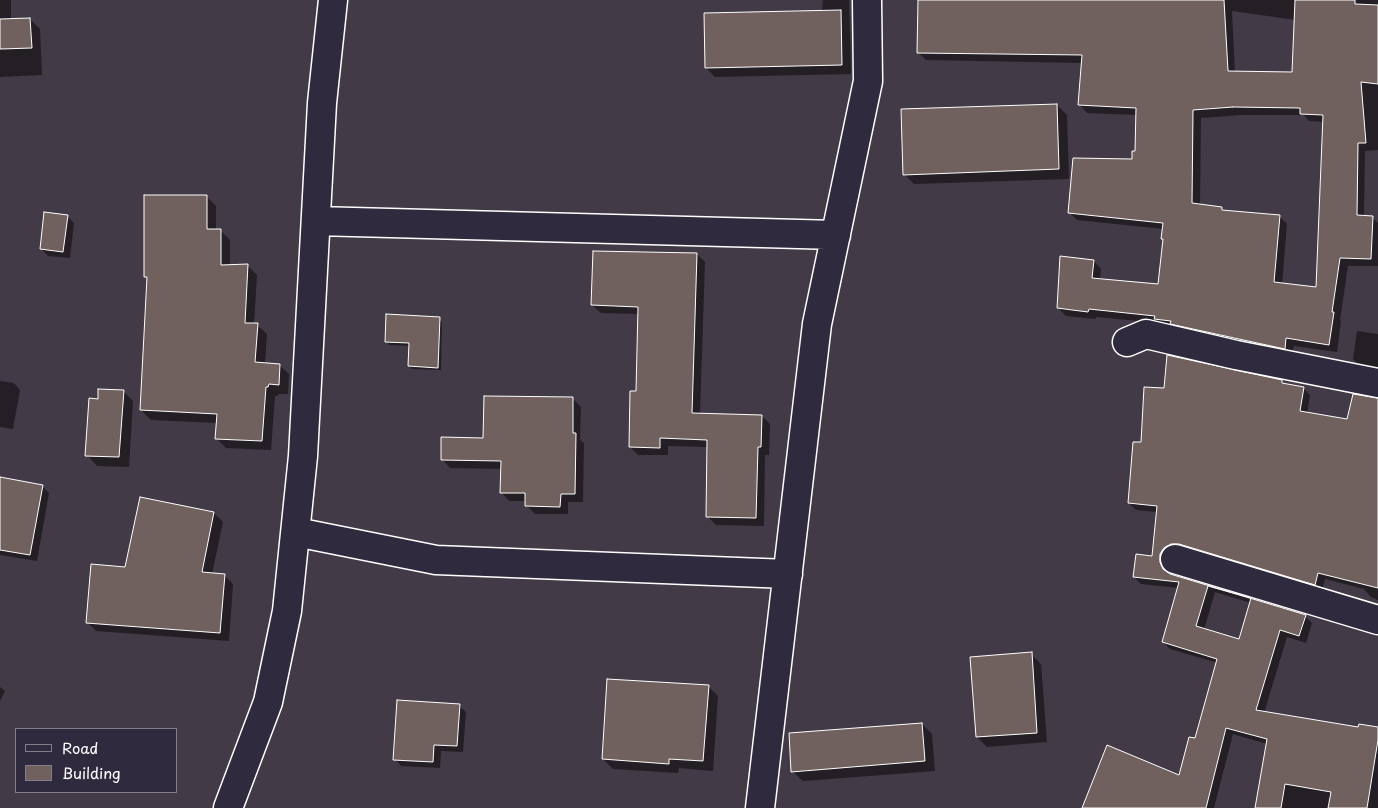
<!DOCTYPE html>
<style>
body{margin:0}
#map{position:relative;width:1378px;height:808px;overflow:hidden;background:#423a47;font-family:"Playpen Sans",sans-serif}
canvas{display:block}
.legend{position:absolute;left:15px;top:728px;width:162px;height:65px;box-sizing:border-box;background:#2f2a3d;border:1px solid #827f8b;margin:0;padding:6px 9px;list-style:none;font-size:15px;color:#fff}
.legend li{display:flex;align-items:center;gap:10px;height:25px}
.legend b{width:25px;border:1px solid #827f8b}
</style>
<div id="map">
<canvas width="1378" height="808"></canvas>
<ul class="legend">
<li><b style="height:6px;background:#2f2a3d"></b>Road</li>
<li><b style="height:14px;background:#70615e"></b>Building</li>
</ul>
</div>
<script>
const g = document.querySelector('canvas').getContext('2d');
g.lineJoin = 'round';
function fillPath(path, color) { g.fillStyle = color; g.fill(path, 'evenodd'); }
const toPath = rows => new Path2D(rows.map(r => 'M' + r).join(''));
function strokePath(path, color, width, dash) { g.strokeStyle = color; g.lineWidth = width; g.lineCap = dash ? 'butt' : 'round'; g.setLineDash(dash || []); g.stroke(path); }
fillPath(toPath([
 [0,0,11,0,11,20,30,19,40,29,42,75,0,77],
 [823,0,849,0,851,74,715,77,706,68,822,12],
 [919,0,1378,0,1378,150,1365,151,1364,217,1372,217,1378,223,1378,266,1348,266,1340,320,1341,321,1337,352,1294,346,1292,356,1164,326,1160,323,1096,317,1096,319,1066,316,1058,308,1094,261,1101,269,1100,280,1159,286,1164,240,1162,238,1163,229,1077,220,1069,212,1133,160,1137,152,1137,115,1087,113,1080,105,1082,63,926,60,918,52],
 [1232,11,1296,20,1293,73,1235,72],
 [1242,115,1304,115,1309,121,1324,122,1318,288,1282,285,1287,224,1279,216,1225,211,1222,208,1200,205,1201,118],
 [1057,105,1067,115,1069,179,914,184,904,174],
 [206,196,216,206,216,230,220,230,230,240,230,266,247,265,257,275,254,324,257,325,267,334,265,364,279,365,289,374,288,394,278,394,278,396,275,396,271,450,226,448,216,438,217,423,151,420,141,410,148,279,145,276],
 [67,216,74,223,70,258,48,256,41,249],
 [697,254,705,262,700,415,762,416,770,424,769,455,765,455,764,526,716,525,708,517,708,447,668,446,668,455,638,455,630,447,637,392,639,314,601,313,592,305],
 [439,319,442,322,441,370,412,369,409,366,410,346,389,345,386,341],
 [1357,331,1378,334,1378,372,1360,366,1353,359],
 [0,381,14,383,20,390,13,429,0,427],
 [1281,381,1285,385,1303,388,1310,395,1307,414,1348,420,1378,399,1378,600,1371,597,1364,589,1325,579,1322,591,1167,563,1166,570,1170,575,1305,616,1312,623,1306,643,1287,637,1264,713,1359,729,1378,728,1378,808,1256,808,1267,744,1233,734,1214,808,1083,808,1180,777,1196,740,1218,663,1170,649,1163,642,1179,588,1141,584,1134,577,1153,557,1157,512,1136,510,1129,503,1142,444,1165,389],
 [1215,592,1251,603,1240,640,1204,630],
 [123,391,133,401,129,467,97,466,87,455,99,400],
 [573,399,581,407,580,440,584,443,583,502,568,502,568,514,535,514,526,505,526,501,509,501,501,492,502,469,450,468,442,459],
 [0,479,42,486,49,493,37,561,0,555],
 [214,513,223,522,212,574,224,575,233,584,229,641,96,631,87,622,126,568],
 [1031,654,1041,664,1047,742,987,747,977,737],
 [708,686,718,696,713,771,679,768,678,773,613,769,603,759],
 [0,687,5,691,0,701],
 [459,706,466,712,463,752,441,751,440,768,401,766,395,759],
 [922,724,932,734,935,771,803,781,792,771]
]), '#0007');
const building = toPath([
 [918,0,1224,0,1228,71,1292,72,1295,0,1355,0,1355,4,1378,5,1378,84,1361,82,1366,143,1358,143,1357,215,1373,216,1371,259,1340,258,1332,312,1334,312,1329,345,1286,338,1285,349,1170,324,1171,321,1154,319,1155,316,1089,309,1088,312,1057,308,1060,256,1094,260,1092,278,1158,284,1163,239,1161,239,1163,223,1068,213,1073,158,1132,159,1132,151,1135,151,1136,108,1078,105,1082,55,917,53,918,0],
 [1233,107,1300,108,1300,114,1323,115,1316,287,1274,282,1280,215,1222,210,1222,207,1192,203,1193,110,1233,107],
 [841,10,842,65,705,68,704,13,841,10],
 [30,18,32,48,0,49,0,19,30,18],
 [1057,104,1059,169,903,175,901,109,1057,104],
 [144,195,207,195,207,229,221,229,221,265,248,264,245,323,258,323,255,362,280,364,279,385,269,384,268,387,266,387,262,441,215,439,217,414,140,410,147,277,144,277,144,195],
 [44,212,68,215,63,252,40,249,44,212],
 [593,251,697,253,692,413,762,415,761,447,758,447,756,518,706,517,707,440,660,438,660,448,629,447,630,391,636,391,638,307,591,305,593,251],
 [386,314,440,317,438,368,408,366,409,343,385,342,386,314],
 [1167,355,1282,380,1282,383,1304,387,1300,411,1347,419,1353,394,1378,398,1378,588,1318,573,1315,585,1179,544,1171,544,1164,548,1160,554,1160,562,1163,569,1170,574,1306,615,1299,636,1280,630,1256,710,1358,727,1359,724,1378,727,1378,740,1367,808,1328,808,1331,792,1285,784,1281,808,1255,808,1267,739,1226,728,1206,808,1082,808,1107,745,1179,775,1189,737,1195,738,1217,659,1162,642,1179,582,1133,577,1136,554,1152,556,1157,506,1128,503,1133,442,1141,442,1144,387,1164,388,1167,355],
 [1208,586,1251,598,1239,639,1196,626,1208,586],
 [98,389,124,390,119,457,85,456,89,398,98,399,98,389],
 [484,396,573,397,573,433,576,433,575,494,561,494,560,507,525,506,525,493,500,493,501,461,441,460,441,437,483,438,484,396],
 [0,477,43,485,30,555,0,550,0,477],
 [140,497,214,512,202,572,225,574,220,633,86,623,91,564,125,567,140,497],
 [1032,652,1037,733,976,737,970,657,1032,652],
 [607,679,709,685,703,761,669,759,669,764,602,759,607,679],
 [397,700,460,704,457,746,434,745,433,762,393,760,397,700],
 [922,723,925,761,791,772,789,733,922,723]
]);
fillPath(building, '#70615e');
strokePath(building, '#fff', 1);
const minor = toPath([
 [316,221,836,235],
 [1127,342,1146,334,1236,355,1378,383],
 [296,532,436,560,788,574],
 [1175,559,1378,620],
 [228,808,268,702,287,611,303,456,322,103,333,0],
 [760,808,817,324,868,81,867,0]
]);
strokePath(minor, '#fff', 31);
strokePath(minor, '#2f2a3d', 28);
</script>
